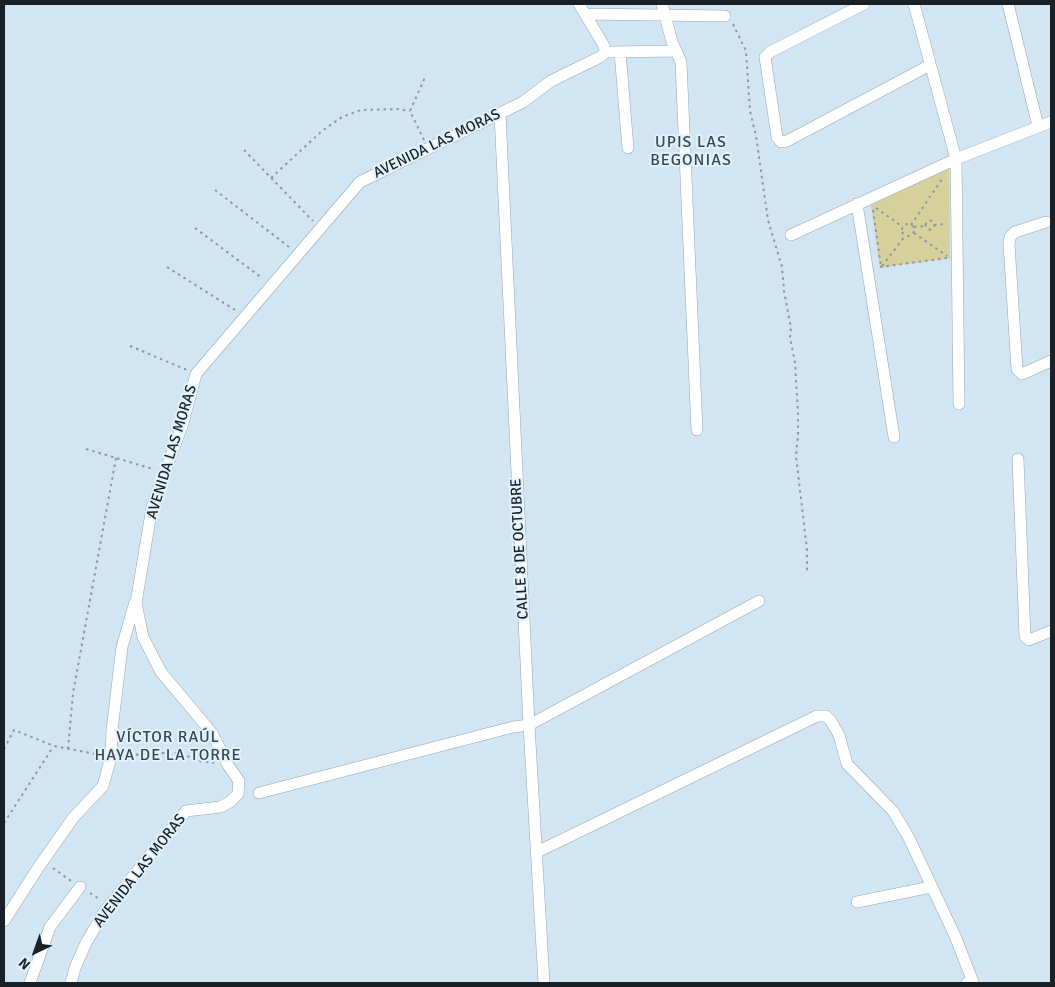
<!DOCTYPE html>
<meta charset="utf-8">
<style>
body{margin:0}
#map{position:relative;width:1055px;height:987px;overflow:hidden;background:#d1e5f2;font-family:Signika,sans-serif}
canvas{display:block}
.frame{position:absolute;inset:0;border:5px solid #1a2126;pointer-events:none}
.north{position:absolute;left:10px;top:927px;width:50px;height:50px;-webkit-text-stroke:4px #e2f2fc;paint-order:stroke;rotate:222deg;font-size:14px;font-weight:700;line-height:20px;text-align:center;color:#1a2126}
.north::after{content:'';display:block;margin:auto;width:18px;height:22px;background:#1a2126;clip-path:polygon(50% 0,100% 100%,50% 72%,0 100%)}
</style>
<div id="map">
<canvas width="1055" height="987"></canvas>
<div class="frame"></div>
<div class="north">N</div>
</div>
<script>
const g = document.querySelector('canvas').getContext('2d');
g.lineJoin = 'round';
function fillPath(path, color) { g.fillStyle = color; g.fill(path, 'evenodd'); }
const toPath = rows => new Path2D(rows.map(r => 'M' + r).join(''));
function strokePath(path, color, width, dash) { g.strokeStyle = color; g.lineWidth = width; g.lineCap = dash ? 'butt' : 'round'; g.setLineDash(dash || []); g.stroke(path); }
function label(font, color, halo, rows, align = 'center') {
  g.font = font + ' Signika,sans-serif'; g.lineWidth = 4; g.setLineDash([]); g.textBaseline = 'middle'; g.strokeStyle = halo; g.fillStyle = color; for (const [text, x, y, turn = 0] of rows) {
    g.save(); g.translate(x, y); g.rotate((+turn || 0) * Math.PI / 180); g.textAlign = isNaN(turn) ? turn : align; if (halo) g.strokeText(text, 0, 0); g.fillText(text, 0, 0); g.restore();
  }
}
fillPath(toPath([
 [949,167,950,258,880,268,871,205]
]), '#d6d09b');
const minor = toPath([
 [579,4,603,44,606,52],
 [662,4,672,42,681,62,697,430],
 [864,4,770,52,765,57,777,137,781,142,787,141,930,65],
 [914,4,956,159,1051,122],
 [1008,4,1038,126],
 [586,14,725,16],
 [612,52,676,51],
 [620,52,628,148],
 [500,114,529,725,544,983],
 [857,204,894,437],
 [1046,222,1015,232,1010,237,1009,244,1017,369,1022,374,1051,361],
 [791,235,956,159,959,404],
 [1018,459,1025,636,1029,640,1051,631],
 [259,793,513,727,529,725,759,601],
 [537,852,817,716,826,716,831,721,839,735,847,764,893,811,909,838,955,936,973,982,967,983],
 [857,902,931,887],
 [4,921,38,868,73,818,103,786,111,757,112,730,122,647,135,602],
 [30,983,50,927,80,887],
 [71,983,75,968,86,943,104,912,186,811,220,807,230,802,238,794,239,781,228,765,212,733,161,672,143,637,136,603,152,507,183,423,196,374,360,182,523,102,551,81,600,57,606,52]
]);
strokePath(minor, '#93a6b2', 12);
strokePath(toPath([
 [733,24,746,51,750,111,756,136,768,220,782,267,784,291,791,328,790,337,795,363,798,413,798,435,796,456,807,550,807,574],
 [424,140,410,111,426,75],
 [244,150,313,221],
 [271,178,322,131,342,117,361,110,397,109,410,111],
 [215,190,289,247],
 [876,208,903,227],
 [873,210,881,267],
 '925.5 225a4.5 4.5 0 1 1 9 0a4.5 4.5 0 1 1-9 0Z',
 '902 230a6 6 0 1 1 12 0a6 6 0 1 1-12 0Z',
 [911,225,942,179],
 [934,225,947,224],
 [914,227,926,226],
 [195,228,262,278],
 [914,233,947,256],
 [882,266,905,236],
 [167,267,235,310],
 [880,267,947,258],
 [130,346,187,370],
 [86,449,153,469],
 [4,749,14,730,54,746,101,755],
 [68,749,73,693,116,458],
 [123,756,152,753,179,753,200,761,214,763],
 [4,823,53,747],
 [53,868,71,881],
 [90,893,101,900]
]), '#8998a2', 2, [2.5, 4]);
strokePath(minor, '#fff', 11);
label('15px', '#1a2126', '#e2f2fc', [
 ["AVENIDA LAS MORAS",437,144,-26],
 ["AVENIDA LAS MORAS",172,452,-73],
 ["CALLE 8 DE OCTUBRE",520,549,-93],
 ["AVENIDA LAS MORAS",140,871,-52]
]);
g.letterSpacing = '1px';
label('16px', '#364751', '#e2f2fc', [
 ["UPIS LAS",691,143],
 ["BEGONIAS",691,161],
 ["VÍCTOR RAÚL",168,738],
 ["HAYA DE LA TORRE",168,756]
]);
g.letterSpacing = '0px';
</script>
